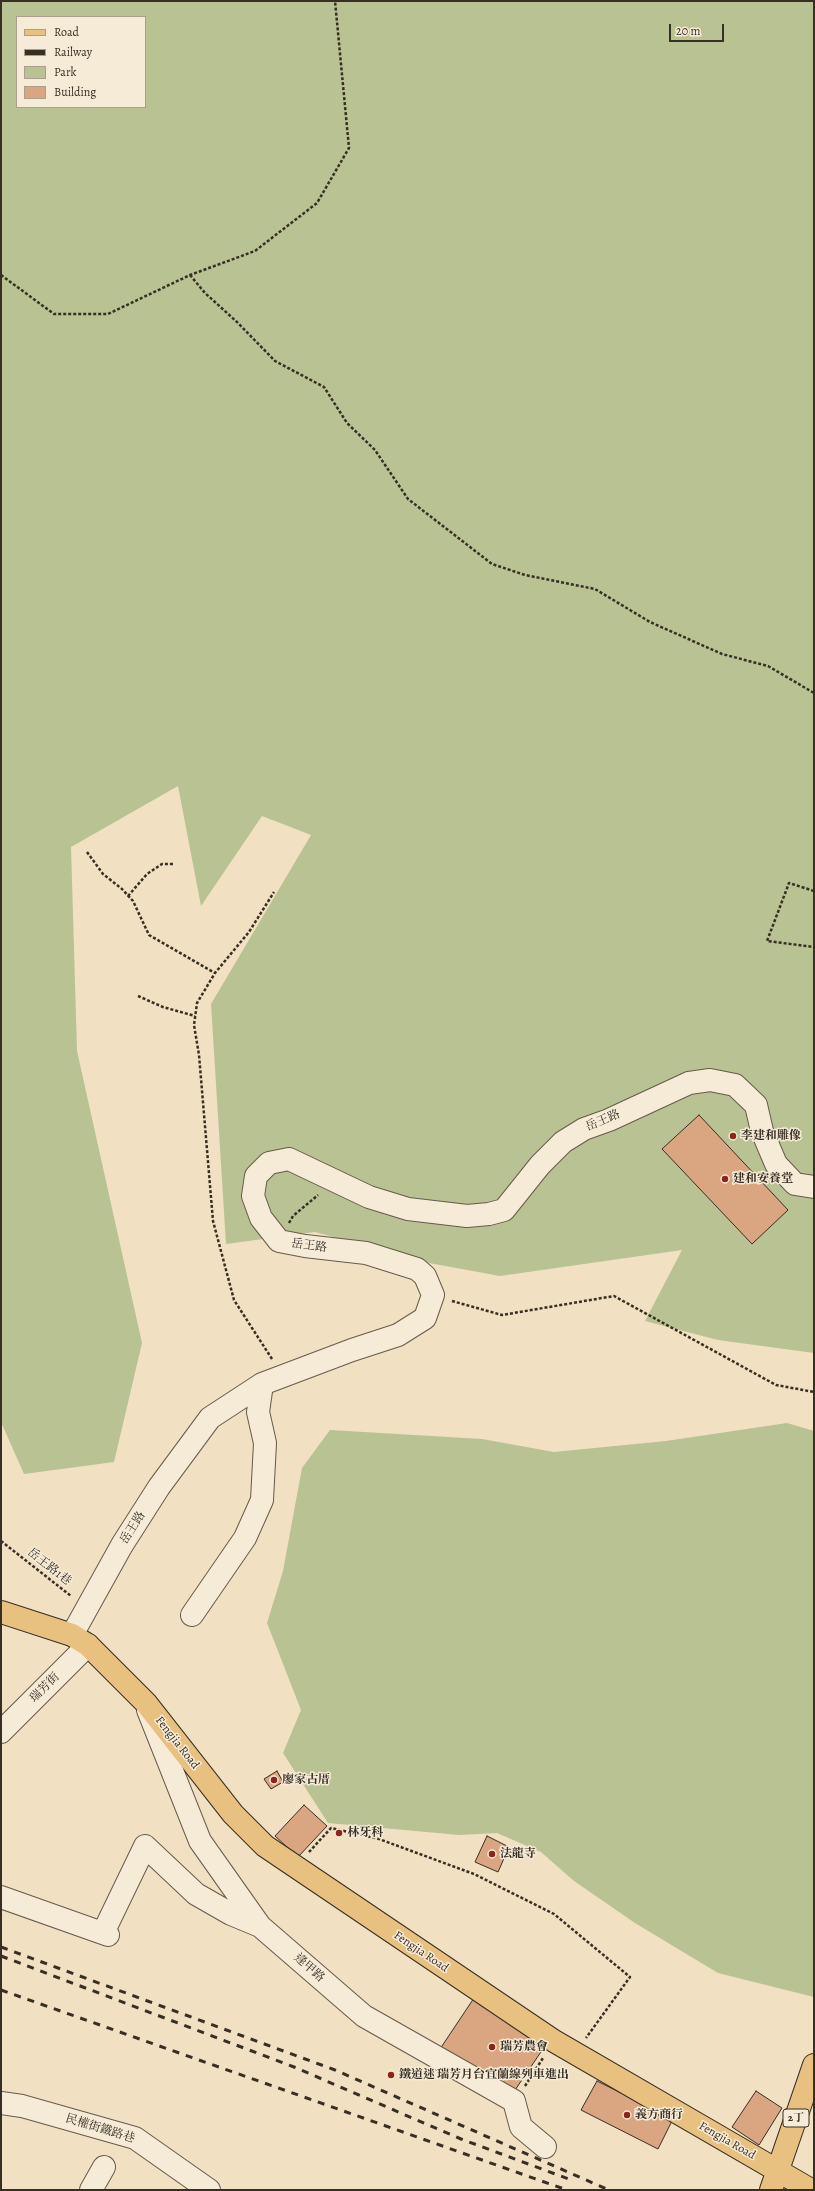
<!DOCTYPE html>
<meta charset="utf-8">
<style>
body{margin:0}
#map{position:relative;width:815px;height:2191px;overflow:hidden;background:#f1e0c1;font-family:Alegreya,serif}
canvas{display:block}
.frame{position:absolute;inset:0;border:2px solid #372e24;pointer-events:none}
.legend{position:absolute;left:16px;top:16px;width:130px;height:92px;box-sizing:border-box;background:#f6ebd7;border:1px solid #aa9f8f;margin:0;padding:5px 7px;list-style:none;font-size:12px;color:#372e24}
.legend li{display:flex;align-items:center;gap:8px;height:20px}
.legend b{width:20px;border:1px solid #aa9f8f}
.scale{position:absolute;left:669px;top:24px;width:55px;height:18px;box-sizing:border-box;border:2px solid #372e24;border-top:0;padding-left:5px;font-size:12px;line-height:14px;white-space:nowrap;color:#372e24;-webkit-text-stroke:3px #f6ebd7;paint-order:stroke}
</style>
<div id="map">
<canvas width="815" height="2191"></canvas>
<div class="frame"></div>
<ul class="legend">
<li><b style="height:5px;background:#e8c080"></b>Road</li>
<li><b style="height:5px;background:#372e24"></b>Railway</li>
<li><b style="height:11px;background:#b9c293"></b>Park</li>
<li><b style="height:11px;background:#daa681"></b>Building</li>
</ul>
<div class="scale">20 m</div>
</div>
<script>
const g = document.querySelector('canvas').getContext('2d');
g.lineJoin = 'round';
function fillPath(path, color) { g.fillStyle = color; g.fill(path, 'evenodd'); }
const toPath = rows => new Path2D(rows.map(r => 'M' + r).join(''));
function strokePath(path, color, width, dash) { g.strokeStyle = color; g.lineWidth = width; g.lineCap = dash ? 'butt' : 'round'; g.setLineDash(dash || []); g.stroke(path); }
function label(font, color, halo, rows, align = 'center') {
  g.font = font + ' Alegreya,"Noto Serif TC",serif'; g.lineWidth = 3; g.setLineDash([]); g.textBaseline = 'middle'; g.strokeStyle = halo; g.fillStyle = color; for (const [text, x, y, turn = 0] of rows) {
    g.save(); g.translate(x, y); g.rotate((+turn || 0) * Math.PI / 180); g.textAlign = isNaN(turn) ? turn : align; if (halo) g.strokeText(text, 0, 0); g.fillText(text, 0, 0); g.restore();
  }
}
fillPath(toPath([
 [1,1,814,1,814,1353,718,1340,645,1321,682,1250,500,1276,429,1263,315,1232,226,1244,211,1004,311,835,262,816,201,906,178,786,71,847,77,1051,142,1343,114,1462,24,1474,1,1422],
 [17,17,145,17,145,107,17,107],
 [787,1423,814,1431,814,1997,718,1973,635,1923,574,1881,541,1852,497,1833,459,1835,328,1823,283,1753,301,1710,267,1623,283,1571,302,1468,330,1430,482,1439,554,1452,666,1441]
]), '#b9c293');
const building = toPath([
 [699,1115,788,1210,752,1244,662,1149,699,1115],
 [277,1771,283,1782,271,1789,264,1779,277,1771],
 [304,1805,327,1826,298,1857,275,1836,304,1805],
 [487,1836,509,1847,498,1872,475,1862,487,1836],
 [474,1998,545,2046,511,2096,440,2049,474,1998],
 [597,2081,673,2119,658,2149,581,2110,597,2081],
 [756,2091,782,2108,759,2145,732,2127,756,2091]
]);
fillPath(building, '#daa681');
strokePath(building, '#372e24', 1);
const minor = toPath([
 [192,1615,245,1538,262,1500,265,1443,258,1412,262,1384],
 [72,1635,122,1545,159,1487,210,1418,262,1384,352,1350,398,1335,425,1318,433,1295,425,1276,417,1269,366,1253,305,1246,279,1241,261,1218,253,1196,256,1176,269,1163,289,1159,369,1197,408,1209,467,1216,489,1214,504,1210,540,1165,563,1142,584,1129,609,1120,689,1083,710,1080,735,1085,756,1105,762,1131,776,1164,795,1184,814,1187],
 [148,1710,200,1841,260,1926,364,2016,514,2101,521,2127,545,2147],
 [1,1732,88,1645],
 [1,1897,108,1935],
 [103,1933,145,1846,196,1894,231,1914,260,1926],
 [1,2103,22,2106,135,2138,209,2190],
 [91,2190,104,2167]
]);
const major = toPath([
 [1,1612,72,1635,88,1645,146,1703,233,1814,265,1846,554,2041,811,2190],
 [771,2190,814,2065]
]);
strokePath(minor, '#665a4b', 24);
strokePath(major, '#372e24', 24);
strokePath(toPath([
 [1,275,54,314,108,314,190,275,255,251,317,203,349,148,335,1],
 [190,275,205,293,237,322,275,361,324,387,347,423,375,450,408,499,492,564,525,575,595,589,650,622,722,654,768,666,814,693],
 [87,852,103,874,122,889,133,901,149,935,215,973],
 [814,891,789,883,767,941,814,947],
 [128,896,147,874,162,864,173,864],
 [138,996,163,1007,195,1016],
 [289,1223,293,1216,318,1195],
 [452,1301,502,1315,614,1296,776,1385,814,1392],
 [272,1359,234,1300,213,1221,199,1055,194,1025,197,1003,215,973,249,932,274,892],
 [1,1541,71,1596],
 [309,1852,331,1828,379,1839,474,1874,554,1914,630,1977,586,2038],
 [525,2086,543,2058]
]), '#372e24', 2.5, [3, 2]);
strokePath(minor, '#f6ebd7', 22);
strokePath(major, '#e8c080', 22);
strokePath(toPath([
 [1,1947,335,2070,609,2190],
 [1,1956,294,2067,461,2139,574,2181],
 [1,1990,567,2190]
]), '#372e24', 3, [7, 7]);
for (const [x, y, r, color] of [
 [733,1136,4,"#8f2418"],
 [725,1179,4,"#8f2418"],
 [274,1780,4,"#8f2418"],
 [339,1833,4,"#8f2418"],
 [492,1854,4,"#8f2418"],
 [492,2047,4,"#8f2418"],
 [391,2075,4,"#8f2418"],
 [627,2115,4,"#8f2418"]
]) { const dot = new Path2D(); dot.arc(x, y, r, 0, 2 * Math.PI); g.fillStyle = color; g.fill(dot); strokePath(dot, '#f6ebd7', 1.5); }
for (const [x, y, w] of [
 [796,2118,26]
]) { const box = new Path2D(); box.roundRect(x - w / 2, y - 9, w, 18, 3); g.fillStyle = '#f6ebd7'; g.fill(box); strokePath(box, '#372e24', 1); }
label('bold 11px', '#372e24', null, [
 ["2丁",796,2118]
]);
label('12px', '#372e24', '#f6ebd7', [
 ["岳王路",603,1121,-23],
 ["岳王路",309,1246,8],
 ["岳王路",133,1528,-58],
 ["岳王路1巷",49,1567,38],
 ["瑞芳街",45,1688,-45],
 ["Fengjia Road",177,1743,52],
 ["Fengjia Road",421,1952,34],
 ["逢甲路",309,1968,41],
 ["民權街鐵路巷",100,2129,17],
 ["Fengjia Road",727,2141,30]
]);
label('bold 12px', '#372e24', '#f6ebd7', [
 ["李建和雕像",741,1136],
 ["建和安養堂",733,1179],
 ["廖家古厝",282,1780],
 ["林牙科",347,1833],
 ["法龍寺",500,1854],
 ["瑞芳農會",500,2047],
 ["鐵道迷 瑞芳月台宜蘭線列車進出",399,2075],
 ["義方商行",635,2115]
], 'left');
</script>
